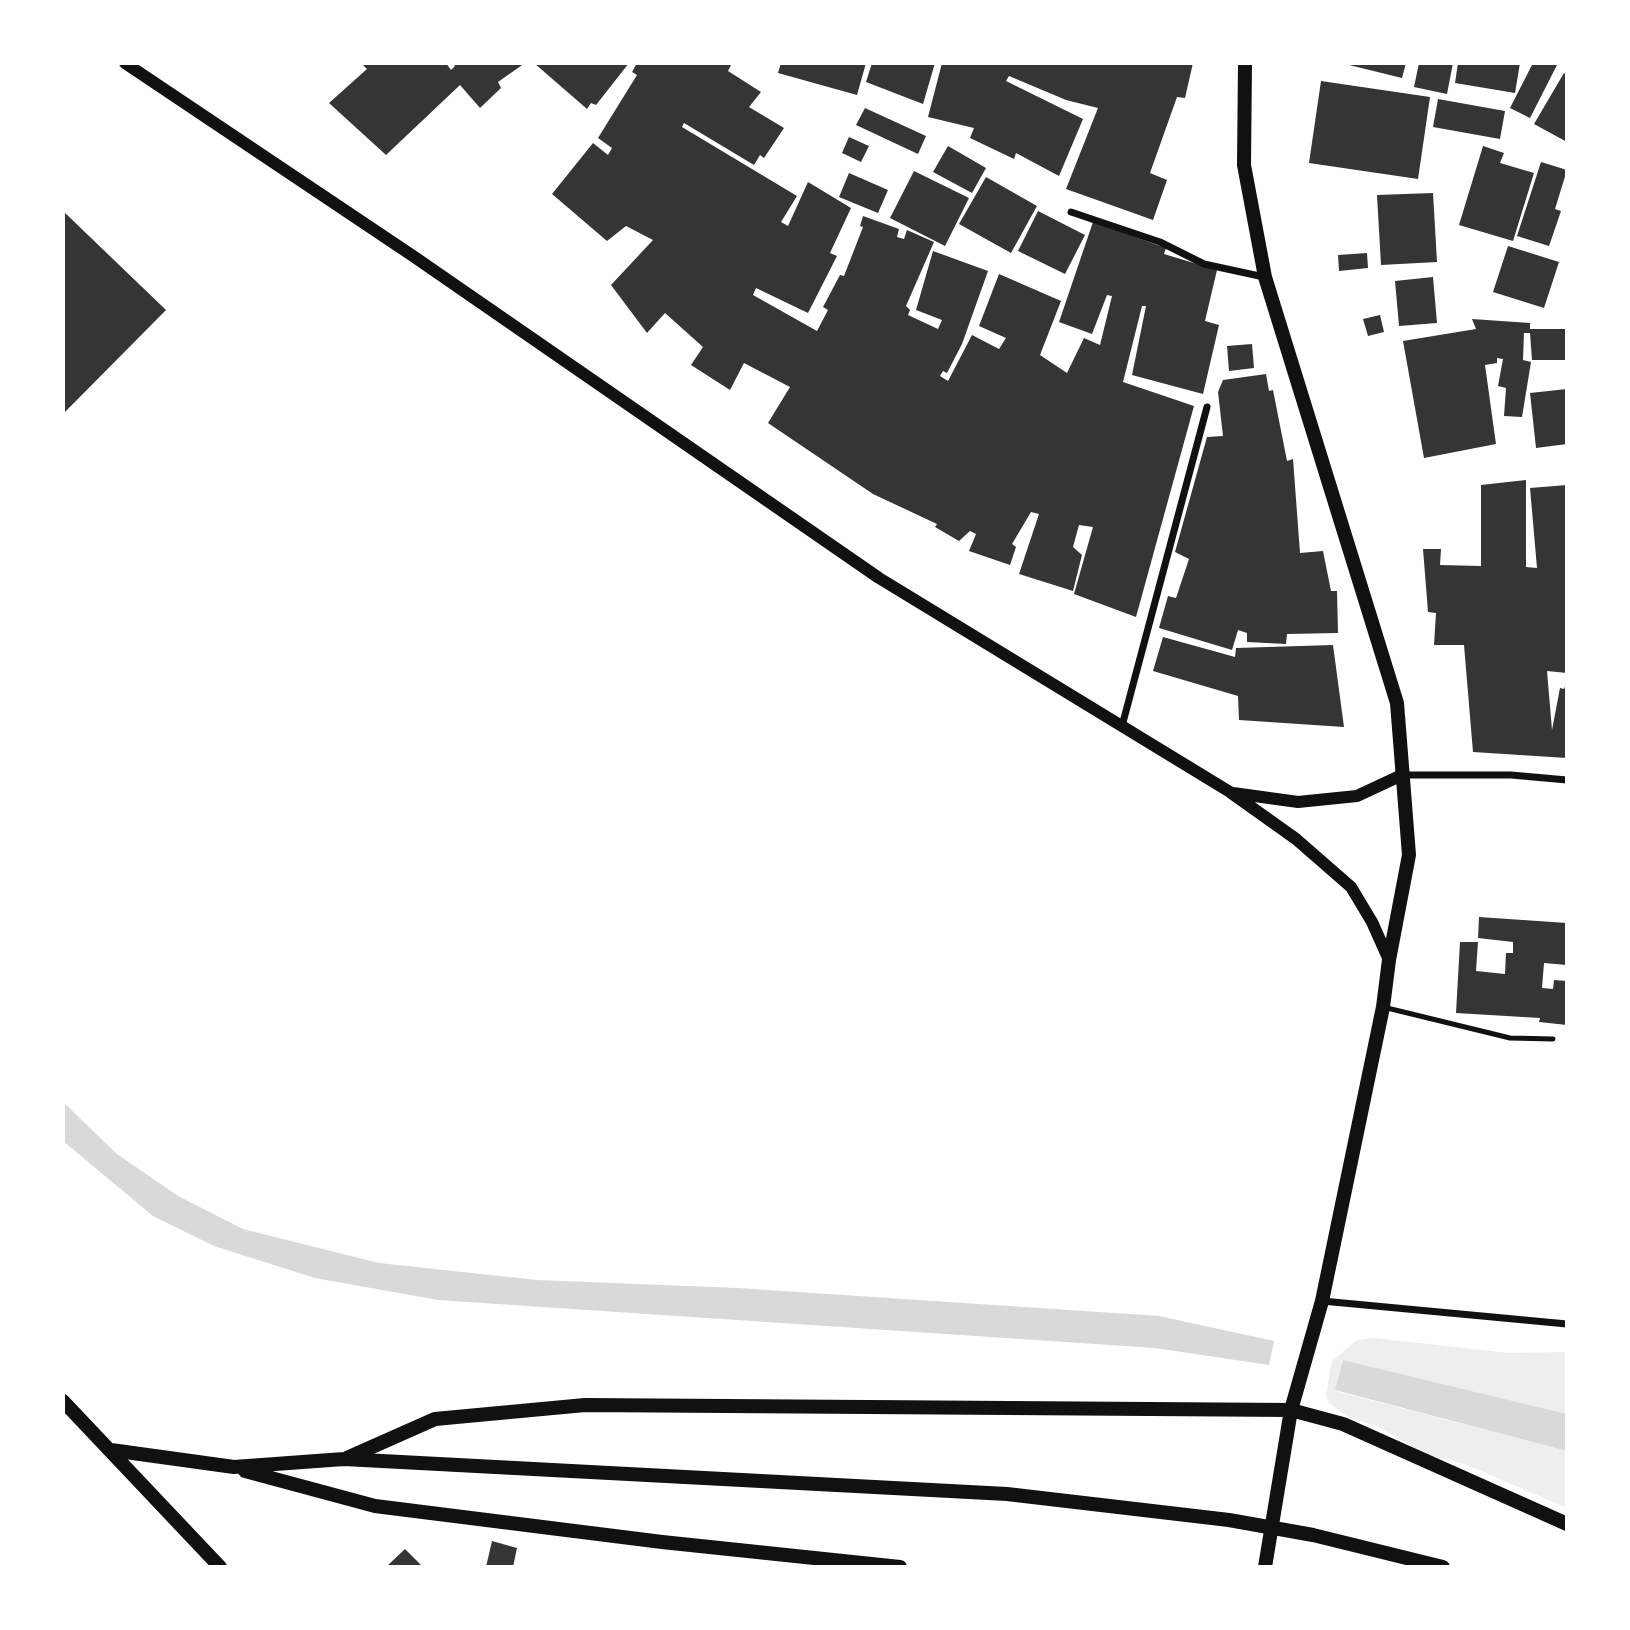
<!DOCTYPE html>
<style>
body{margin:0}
#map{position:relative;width:1630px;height:1630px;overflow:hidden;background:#fff;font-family:"Public Sans",sans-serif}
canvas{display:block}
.frame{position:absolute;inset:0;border:65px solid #fff;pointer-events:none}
</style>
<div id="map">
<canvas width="1630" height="1630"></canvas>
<div class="frame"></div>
</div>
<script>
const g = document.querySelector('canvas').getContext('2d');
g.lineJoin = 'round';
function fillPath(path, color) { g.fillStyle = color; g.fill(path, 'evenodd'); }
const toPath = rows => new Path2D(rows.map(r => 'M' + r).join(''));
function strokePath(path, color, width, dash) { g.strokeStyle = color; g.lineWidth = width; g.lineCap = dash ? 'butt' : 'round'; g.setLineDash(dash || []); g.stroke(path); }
fillPath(toPath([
 [1374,1338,1508,1353,1567,1352,1567,1414,1343,1360,1335,1391,1567,1451,1567,1508,1465,1464,1424,1454,1380,1427,1348,1417,1328,1402,1326,1395,1332,1361,1357,1340]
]), '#eee');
fillPath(toPath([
 [63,1102,117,1154,178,1196,243,1229,379,1263,537,1280,738,1288,1159,1316,1274,1341,1269,1365,1155,1348,438,1300,315,1278,214,1246,153,1216,63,1141],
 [1343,1360,1567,1414,1567,1451,1335,1390]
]), '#d9d9d9');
fillPath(toPath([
 [361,63,446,63,451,70,455,66,452,63,525,63,498,82,501,88,480,108,460,85,386,155,329,103,367,69],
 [534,63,629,63,596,105,591,103,587,109],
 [637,63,732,63,728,71,761,92,749,107,784,128,764,158,760,155,754,165,684,123,682,127,797,196,781,222,788,226,808,182,851,208,830,253,837,256,808,313,756,288,753,295,817,331,828,310,823,307,840,275,844,276,863,227,860,226,863,216,899,229,897,237,904,239,907,230,934,242,906,306,910,310,908,315,938,329,942,320,916,310,933,251,988,271,962,344,947,373,943,371,940,376,948,381,972,335,999,349,1006,338,979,326,999,274,1061,301,1040,355,1067,373,1084,338,1100,345,1112,296,1107,295,1092,334,1059,322,1093,222,1166,248,1164,254,1217,270,1205,321,1219,325,1203,394,1132,375,1146,306,1142,306,1123,382,1194,406,1136,617,1074,594,1093,527,1079,525,1073,547,1082,555,1073,591,1019,574,1039,514,1031,512,1012,544,1016,547,1010,565,969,551,976,534,970,531,959,541,935,527,937,524,873,494,768,423,790,387,744,363,730,390,691,365,703,347,665,313,647,333,611,285,653,240,626,226,607,241,552,194,593,143,608,155,612,148,598,138,637,75,632,72],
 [781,63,866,63,857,95,778,73],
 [872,63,935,63,923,104,866,82],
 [942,63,1193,63,1185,98,1177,97,1150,173,1167,180,1153,220,1066,189,1098,108,1066,100,1009,76,1006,81,1083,119,1059,176,1016,153,1014,159,970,138,974,128,928,117],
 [1341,63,1406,63,1402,78],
 [1419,63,1453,63,1447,94,1414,87],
 [1458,63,1520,63,1515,93,1455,83],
 [1533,63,1558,63,1530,118,1510,108],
 [1564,73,1567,75,1567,142,1534,124],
 [1321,81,1430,97,1418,179,1309,163],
 [1438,99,1505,111,1500,139,1433,127],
 [865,108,926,136,918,154,856,125],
 [849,137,869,146,861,162,842,153],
 [948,146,986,168,972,193,933,172],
 [1483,146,1504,153,1500,163,1534,173,1513,241,1459,225],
 [1541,162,1567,170,1555,209,1561,211,1549,246,1517,236],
 [914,171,969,198,945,246,890,218],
 [849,173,888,190,878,213,839,197],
 [986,177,1037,206,1011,253,959,224],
 [1433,193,1437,262,1381,265,1377,195],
 [63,211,166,310,63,414],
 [1038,211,1085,235,1065,274,1018,251],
 [1508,246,1559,262,1544,308,1493,292],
 [1367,253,1368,268,1339,271,1338,255],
 [1433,277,1437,323,1399,326,1395,281],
 [1380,315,1384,332,1368,336,1363,319],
 [1472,319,1530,323,1530,329,1567,329,1567,360,1532,360,1530,333,1524,333,1523,360,1531,362,1522,417,1504,416,1506,388,1498,386,1503,359,1497,358,1497,363,1485,365,1496,444,1424,458,1403,341,1476,329],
 [1252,344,1254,368,1229,371,1227,346],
 [1266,374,1269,391,1273,390,1287,461,1293,459,1300,553,1323,551,1331,591,1337,591,1338,633,1287,634,1286,644,1247,642,1247,633,1238,630,1232,650,1159,628,1168,596,1176,598,1189,559,1175,552,1207,437,1223,436,1218,392,1223,380],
 [1567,389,1567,444,1536,448,1530,393],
 [1526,480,1526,567,1537,568,1530,488,1567,485,1567,673,1547,671,1552,730,1560,688,1564,689,1567,681,1567,758,1473,752,1464,645,1434,645,1436,613,1428,612,1423,549,1441,549,1440,565,1481,566,1481,485],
 [1163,637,1235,657,1236,648,1333,645,1344,727,1239,720,1238,696,1153,671],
 [1479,917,1567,923,1567,965,1544,963,1542,988,1553,989,1554,980,1567,981,1567,1025,1539,1022,1540,1018,1456,1013,1460,942,1478,942,1476,971,1505,974,1506,953,1513,953,1513,942,1478,938],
 [492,1541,517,1548,513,1567,486,1567],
 [405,1549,423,1567,386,1567]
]), '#353535');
strokePath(toPath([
 [1383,1007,1510,1038,1553,1039]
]), '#111', 5);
strokePath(toPath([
 [1071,212,1160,242,1204,264,1264,277],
 [1122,726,1207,407],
 [1402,775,1511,775,1567,780],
 [1322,1301,1567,1324]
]), '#111', 7);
strokePath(toPath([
 [125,63,413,256,879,578,1230,792,1296,839,1351,887,1372,922,1389,960],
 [1233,793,1298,802,1357,796,1402,775]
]), '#111', 12);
strokePath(toPath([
 [1245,63,1244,165,1265,277,1397,703,1409,855,1389,960,1383,1007,1322,1301,1291,1410,1265,1567],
 [63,1401,220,1567],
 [111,1450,234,1467,344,1459,1007,1494,1229,1520,1313,1535,1443,1567],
 [347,1458,435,1419,585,1405,1291,1410,1343,1424,1567,1524],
 [245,1471,375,1506,662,1542,900,1567]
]), '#111', 14);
</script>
